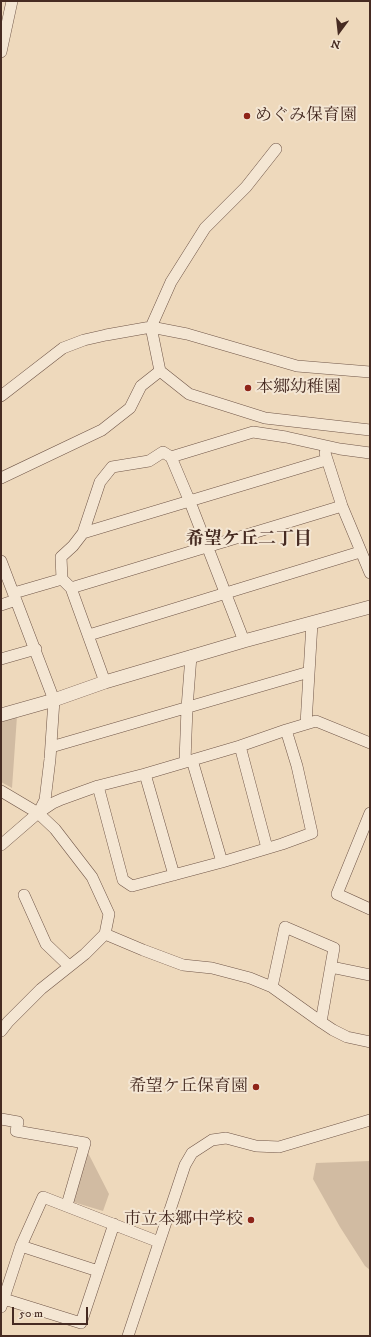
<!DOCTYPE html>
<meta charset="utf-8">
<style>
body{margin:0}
#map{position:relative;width:371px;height:1337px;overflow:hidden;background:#eed9bc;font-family:"IM FELL DW Pica",serif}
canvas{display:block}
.frame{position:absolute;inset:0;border:2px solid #462b22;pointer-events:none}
.north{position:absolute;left:319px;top:12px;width:40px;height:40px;-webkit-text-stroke:3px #f4e6d3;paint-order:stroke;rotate:195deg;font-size:11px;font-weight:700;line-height:16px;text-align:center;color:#462b22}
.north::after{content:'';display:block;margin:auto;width:14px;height:18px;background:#462b22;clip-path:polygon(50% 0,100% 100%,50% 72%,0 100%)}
.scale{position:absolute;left:12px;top:1307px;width:76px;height:18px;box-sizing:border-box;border:2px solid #462b22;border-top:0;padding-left:5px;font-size:12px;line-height:14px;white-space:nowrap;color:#462b22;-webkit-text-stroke:3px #f4e6d3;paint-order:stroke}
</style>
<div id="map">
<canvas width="371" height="1337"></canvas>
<div class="frame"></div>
<div class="north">N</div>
<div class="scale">50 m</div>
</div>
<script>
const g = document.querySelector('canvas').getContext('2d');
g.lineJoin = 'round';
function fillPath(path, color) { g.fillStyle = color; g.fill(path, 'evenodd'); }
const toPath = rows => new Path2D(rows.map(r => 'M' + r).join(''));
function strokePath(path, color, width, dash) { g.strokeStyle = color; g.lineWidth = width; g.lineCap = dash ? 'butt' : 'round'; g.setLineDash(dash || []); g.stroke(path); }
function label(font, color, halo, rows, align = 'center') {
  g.font = font + ' "IM FELL DW Pica","Noto Serif JP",serif'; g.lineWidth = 4; g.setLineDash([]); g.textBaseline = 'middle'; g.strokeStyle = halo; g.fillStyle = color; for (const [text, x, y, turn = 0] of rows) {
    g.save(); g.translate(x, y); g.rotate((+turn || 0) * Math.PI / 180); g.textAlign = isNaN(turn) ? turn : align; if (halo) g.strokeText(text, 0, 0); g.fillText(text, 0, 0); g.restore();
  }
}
fillPath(toPath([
 [17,716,12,788,1,782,1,720],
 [85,1147,109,1194,103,1211,73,1202],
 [370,1161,370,1270,365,1266,340,1227,313,1179,316,1163]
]), '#d1bba2');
const minor = toPath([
 [1,52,12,1],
 [276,149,246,187,205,228,171,282,151,327,160,371,189,394,265,418,370,430],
 [1,396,63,348,84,340,106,335,151,327,187,334,297,366,370,372],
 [325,453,342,506,370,573],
 [171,457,253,432,286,437,340,449,370,453],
 [1,478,102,430,130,408,141,386,160,371],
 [83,533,326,460],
 [1,561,54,700,50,759,45,800,39,812],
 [71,588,342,506],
 [14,593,62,579],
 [1,605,16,600],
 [89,635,360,552],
 [1,659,36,649],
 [105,682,71,588,62,579,61,557,73,546,83,533,100,482,112,467,149,461,163,452,171,457,190,502,244,641],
 [306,724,312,623],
 [240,746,267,848],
 [51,747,309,672],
 [192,760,222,862],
 [185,761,187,708,191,656],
 [145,774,174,875],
 [98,786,123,880,132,886,222,862,282,844,312,833,297,766,286,730],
 [1,791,38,813,55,829,92,877,109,914,105,934,85,954,41,989,8,1022,1,1031],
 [370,813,337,894,370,909],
 [1,845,38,813,53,803,62,799,98,786,145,774,240,746,286,730,316,721,370,743],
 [24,895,46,944,69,966],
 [105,934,143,950,183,965,212,968,250,978,272,987,321,1022,333,1030,347,1037,370,1042],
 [331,967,370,975],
 [272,987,285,927,334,948,321,1022],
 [1,1119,18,1122,16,1131,85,1143,67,1205],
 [21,1246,98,1271],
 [4,1299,81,1323,114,1224],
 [1,1307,21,1246,43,1197,159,1242],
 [128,1336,185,1165,192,1153,212,1140,226,1138,256,1146,279,1147,370,1120]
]);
const tertiary = toPath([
 [1,715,54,700,105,682,244,641,370,607]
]);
strokePath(minor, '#705648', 12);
strokePath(tertiary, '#705648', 14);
strokePath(minor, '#f4e6d3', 11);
strokePath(tertiary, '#f4e6d3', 13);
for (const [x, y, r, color] of [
 [247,116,4,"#8f2418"],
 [248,388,4,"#8f2418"],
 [256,1087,4,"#8f2418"],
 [251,1220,4,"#8f2418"]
]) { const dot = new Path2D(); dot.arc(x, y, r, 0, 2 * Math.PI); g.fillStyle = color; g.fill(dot); strokePath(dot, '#f4e6d3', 1.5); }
label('17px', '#462b22', '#f4e6d3', [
 ["めぐみ保育園",255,116],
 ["本郷幼稚園",256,388],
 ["希望ケ丘保育園",248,1087,"right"],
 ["市立本郷中学校",243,1220,"right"]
], 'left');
label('bold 18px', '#462b22', '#f4e6d3', [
 ["希望ケ丘二丁目",249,540]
]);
</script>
